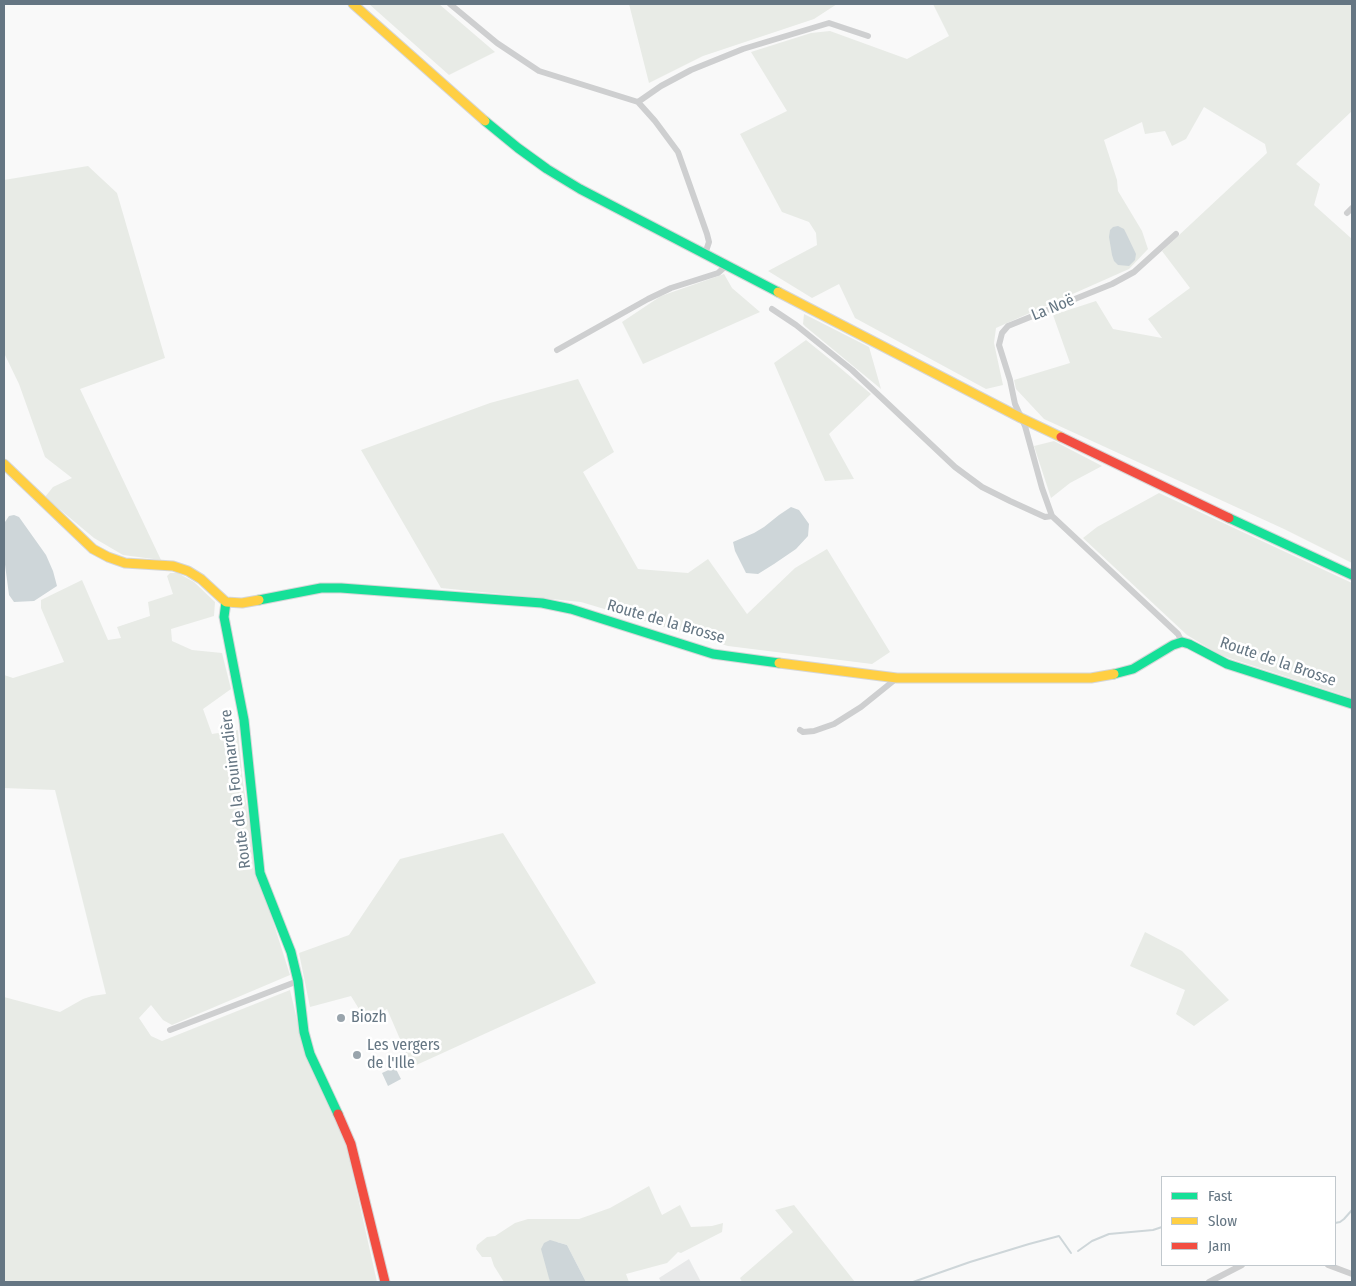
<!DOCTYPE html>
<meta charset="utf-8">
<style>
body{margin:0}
#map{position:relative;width:1356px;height:1286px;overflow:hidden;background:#f9f9f9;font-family:"Fira Sans Condensed",sans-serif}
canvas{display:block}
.frame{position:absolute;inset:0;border:5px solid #657683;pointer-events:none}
.legend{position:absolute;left:1161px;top:1176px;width:175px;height:90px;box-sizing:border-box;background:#fff;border:1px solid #c1c8cd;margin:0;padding:6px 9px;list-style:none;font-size:15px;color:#657683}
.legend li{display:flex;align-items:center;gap:10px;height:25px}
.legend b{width:25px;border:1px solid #c1c8cd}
</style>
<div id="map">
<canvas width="1356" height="1286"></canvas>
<div class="frame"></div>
<ul class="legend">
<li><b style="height:6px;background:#16e098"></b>Fast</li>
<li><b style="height:6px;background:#ffcf43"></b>Slow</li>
<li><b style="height:6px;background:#f24e42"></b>Jam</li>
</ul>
</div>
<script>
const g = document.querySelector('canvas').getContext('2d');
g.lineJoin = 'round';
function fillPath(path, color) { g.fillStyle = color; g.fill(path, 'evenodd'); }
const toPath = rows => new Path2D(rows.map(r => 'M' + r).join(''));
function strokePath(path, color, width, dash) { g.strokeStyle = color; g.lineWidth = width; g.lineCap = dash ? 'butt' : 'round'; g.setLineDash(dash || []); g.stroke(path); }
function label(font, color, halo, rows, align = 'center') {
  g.font = font + ' "Fira Sans Condensed",sans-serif'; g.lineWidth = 5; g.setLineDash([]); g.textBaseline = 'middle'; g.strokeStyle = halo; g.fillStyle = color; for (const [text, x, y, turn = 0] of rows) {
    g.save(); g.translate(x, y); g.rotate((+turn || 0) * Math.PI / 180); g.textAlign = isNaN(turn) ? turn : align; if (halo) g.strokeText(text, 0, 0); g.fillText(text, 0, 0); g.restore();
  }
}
fillPath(toPath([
 [689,1259,701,1282,661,1282,659,1278]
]), '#e8e9e9');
fillPath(toPath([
 [369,4,439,4,495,52,449,75],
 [629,4,837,4,814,19,703,56,649,83],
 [933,4,1352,4,1352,111,1296,164,1320,184,1314,205,1352,239,1352,563,1284,529,1044,419,1016,389,1014,380,1070,363,1053,315,1096,301,1113,329,1162,338,1148,319,1190,288,1162,251,1267,153,1265,144,1204,107,1186,139,1172,146,1165,131,1145,134,1142,122,1104,140,1117,180,1118,191,1142,231,1148,249,1129,269,996,328,994,343,1003,385,986,389,855,318,839,284,812,298,768,271,817,245,816,233,809,222,782,212,740,134,787,111,751,52,811,33,830,31,907,59,949,36],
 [88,166,117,193,165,358,80,389,161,560,123,555,94,538,45,497,53,487,72,478,45,457,19,384,4,353,4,180],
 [724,274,732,288,760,312,643,364,622,322,661,296],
 [804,314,869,347,881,389,806,327,803,324],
 [806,340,832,361,871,394,829,434,854,479,825,481,774,363],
 [578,379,614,452,583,472,638,569,688,573,708,559,747,614,795,568,827,549,890,652,872,664,728,646,581,602,441,588,361,450,490,403],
 [1054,441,1102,466,1070,483,1051,498,1034,446],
 [1159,493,1352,583,1352,701,1346,696,1220,655,1187,635,1083,538,1097,527],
 [170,573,178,573,194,582,215,602,214,616,171,629,172,641,192,650,222,653,231,689,203,709,212,734,238,730,243,783,259,877,290,975,172,1025,163,1020,151,1005,139,1018,151,1036,162,1041,290,990,305,1054,339,1127,347,1148,377,1282,4,1282,4,997,60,1012,83,999,92,996,106,994,55,790,4,788,4,675,13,678,64,662,41,608,41,600,82,580,108,640,121,638,117,627,150,616,148,602,173,594,167,576],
 [503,833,596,983,412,1067,387,1009,367,1022,351,996,310,1007,299,953,349,935,400,859],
 [1145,932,1182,951,1229,1000,1194,1026,1176,1014,1185,990,1130,966],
 [649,1186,662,1215,680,1205,691,1227,712,1226,723,1223,722,1232,681,1253,678,1252,667,1263,626,1274,629,1282,586,1282,567,1245,557,1242,549,1276,550,1282,504,1282,494,1266,491,1257,482,1257,476,1249,477,1245,487,1237,495,1236,515,1223,528,1219,579,1219,610,1208],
 [794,1205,855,1282,742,1282,740,1278,793,1232,775,1210]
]), '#e8ebe6');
fillPath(toPath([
 [1118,226,1124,229,1126,233,1136,254,1135,260,1129,266,1118,265,1114,261,1112,255,1109,237,1110,230,1113,227],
 [791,507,799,510,809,524,808,536,796,549,774,564,758,574,746,573,735,551,733,542,754,533,764,527,779,515],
 [14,515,19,517,46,555,53,571,57,586,34,601,14,602,9,595,4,557,4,525,5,522,9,516],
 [395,1067,401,1079,388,1086,382,1073],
 [550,1240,567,1245,586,1282,550,1282,541,1249,544,1243]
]), '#ced6d9');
strokePath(toPath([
 [1335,1223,1340,1222,1344,1219,1352,1210],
 [1078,1251,1092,1241,1109,1234,1153,1230,1162,1227],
 [913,1282,970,1262,1029,1244,1059,1236,1071,1253]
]), '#ced6d9', 2);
const fast = toPath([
 [485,121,518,148,547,169,580,189,778,292],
 [1229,518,1352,575],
 [259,600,321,588,341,588,542,603,571,609,713,654,779,663],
 [226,602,224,617,244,720,260,873,291,952,298,981,304,1032,310,1054,338,1114],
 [1114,674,1133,669,1173,645,1182,642,1189,644,1227,664,1352,704]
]);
const slow = toPath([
 [353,4,485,121],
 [778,292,1021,418,1061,437],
 [4,464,93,549,108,557,125,563,173,566,188,571,201,579,226,602,242,603,259,600],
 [779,663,897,678,1091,678,1114,674]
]);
const jam = toPath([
 [1061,437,1229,518],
 [338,1114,351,1144,385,1282]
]);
strokePath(fast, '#d5d6d7', 11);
strokePath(slow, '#d5d6d7', 11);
strokePath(jam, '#d5d6d7', 11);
strokePath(toPath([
 [450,4,497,43,539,71,638,102,655,121,678,152,707,234,709,242,705,254],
 [638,102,661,86,691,70,743,49,829,23,868,36],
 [1347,213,1352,208],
 [1176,234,1134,272,1112,284,1008,326,1002,333,999,345,1010,380,1015,404,1025,426,1042,488,1052,516,1178,634,1182,642],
 [772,309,796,325,852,370,955,467,982,487,1010,501,1045,517,1052,516],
 [557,350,648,299,671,288,718,273,727,265],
 [800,730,803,732,814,731,834,724,861,707,897,678],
 [170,1030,298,981],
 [1328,1265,1352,1274],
 [1209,1282,1242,1265]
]), '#cecfd0', 6);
strokePath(fast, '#16e098', 9);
strokePath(slow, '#ffcf43', 9);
strokePath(jam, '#f24e42', 9);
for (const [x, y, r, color] of [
 [341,1018,5,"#99a4ac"],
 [357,1055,5,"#99a4ac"]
]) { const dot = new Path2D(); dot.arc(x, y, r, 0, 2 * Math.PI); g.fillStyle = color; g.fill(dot); strokePath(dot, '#fff', 2); }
label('16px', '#657683', '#fff', [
 ["La Noë",1053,308,-22],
 ["Route de la Brosse",666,622,16],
 ["Route de la Brosse",1278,662,19],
 ["Route de la Fouinardière",236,789,-97]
]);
label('16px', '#657683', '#fff', [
 ["Biozh",351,1018],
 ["Les vergers",367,1046],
 ["de l'Ille",367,1064]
], 'left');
</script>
